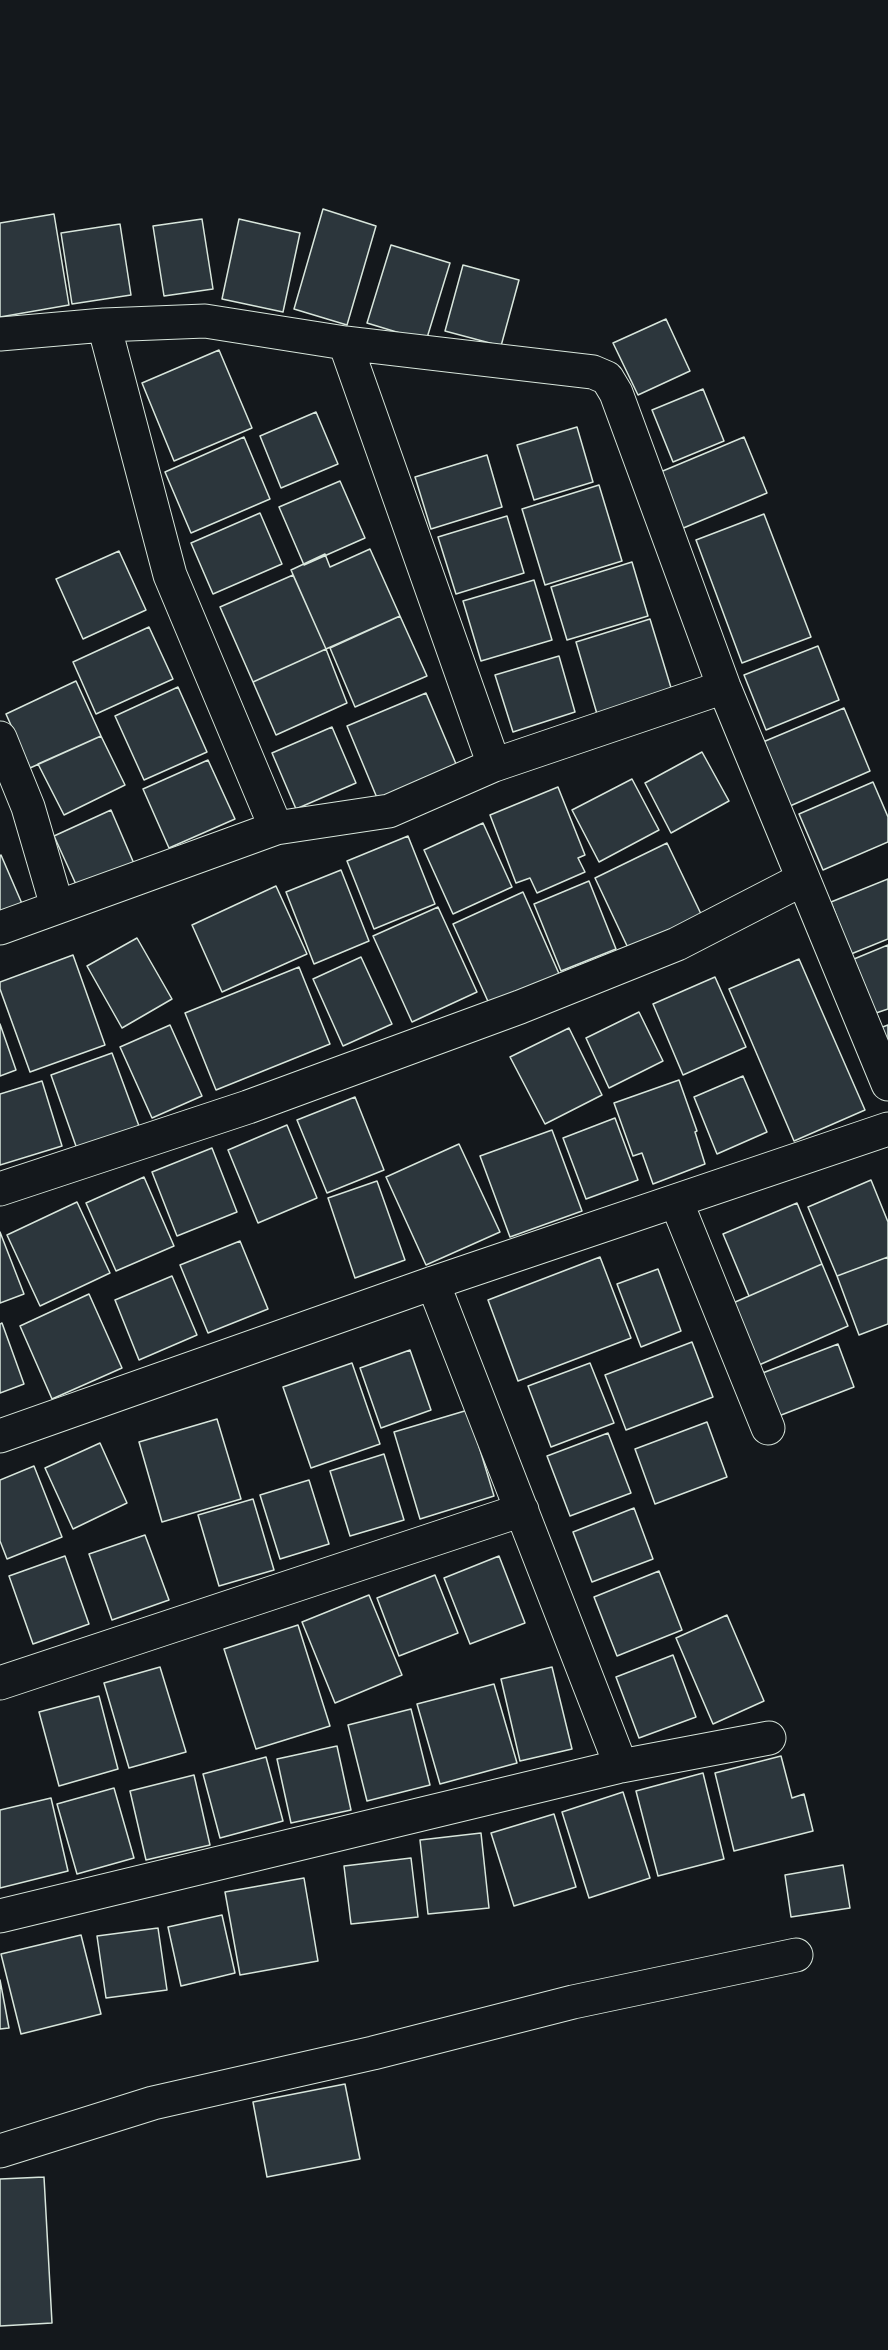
<!DOCTYPE html>
<style>
body{margin:0}
canvas{display:block;background:#14181c}
</style>
<canvas width="888" height="2350"></canvas>
<script>
const g = document.querySelector('canvas').getContext('2d');
g.lineJoin = 'round';
function fillPath(path, color) { g.fillStyle = color; g.fill(path, 'evenodd'); }
const toPath = rows => new Path2D(rows.map(r => 'M' + r).join(''));
function strokePath(path, color, width, dash) { g.strokeStyle = color; g.lineWidth = width; g.lineCap = dash ? 'butt' : 'round'; g.setLineDash(dash || []); g.stroke(path); }
const building = toPath([
 [323,209,376,226,347,325,294,309,323,209],
 [54,214,69,305,0,317,0,223,54,214],
 [202,219,213,289,164,296,153,226,202,219],
 [239,219,300,233,283,312,222,299,239,219],
 [120,224,131,295,72,304,61,233,120,224],
 [391,245,450,263,426,341,367,323,391,245],
 [463,265,519,280,501,346,445,331,463,265],
 [666,319,690,371,638,395,613,343,666,319],
 [219,350,252,428,174,461,142,383,219,350],
 [703,389,724,441,673,462,652,410,703,389],
 [316,412,338,464,281,488,260,436,316,412],
 [577,427,593,482,534,500,517,445,577,427],
 [244,437,270,499,191,533,165,472,244,437],
 [744,437,767,493,681,529,658,473,744,437],
 [487,455,502,507,431,529,415,477,487,455],
 [340,481,365,538,304,565,279,507,340,481],
 [599,485,622,561,545,585,522,509,599,485],
 [260,513,282,564,213,594,191,543,260,513],
 [764,514,811,637,742,663,696,540,764,514],
 [507,516,524,573,456,594,438,537,507,516],
 [370,549,400,616,326,649,291,570,325,554,330,567,370,549],
 [119,551,146,610,83,639,56,579,119,551],
 [632,562,648,616,567,640,551,587,632,562],
 [293,575,326,649,253,682,220,607,293,575],
 [534,580,552,640,481,661,463,601,534,580],
 [400,616,427,676,355,707,330,648,400,616],
 [650,619,672,691,597,714,576,642,650,619],
 [149,627,173,679,96,714,73,662,149,627],
 [818,646,839,700,766,730,744,675,818,646],
 [326,649,347,703,276,735,253,682,326,649],
 [559,656,575,712,513,732,495,675,559,656],
 [76,681,101,736,30,768,6,714,76,681],
 [178,687,207,752,144,780,115,716,178,687],
 [426,693,459,771,380,805,347,726,426,693],
 [844,708,870,771,790,806,763,742,844,708],
 [332,727,356,783,296,809,272,753,332,727],
 [101,736,125,785,64,815,38,764,101,736],
 [702,752,729,801,671,833,645,783,702,752],
 [208,760,235,819,169,848,143,789,208,760],
 [632,779,659,830,599,862,572,810,632,779],
 [873,782,888,817,888,842,823,870,799,814,873,782],
 [558,787,585,855,578,858,585,872,537,893,530,878,516,883,490,815,558,787],
 [111,810,135,866,79,891,54,836,111,810],
 [483,823,512,887,453,914,424,850,483,823],
 [408,836,435,904,374,929,347,861,408,836],
 [667,843,702,916,629,950,595,878,667,843],
 [1,855,23,906,0,917,0,856,1,855],
 [341,870,369,941,314,964,286,892,341,870],
 [888,879,888,939,851,954,831,902,888,879],
 [589,881,616,949,561,971,534,904,589,881],
 [276,886,307,954,222,992,192,925,276,886],
 [523,892,560,976,491,1008,453,924,523,892],
 [438,907,477,992,412,1022,373,936,438,907],
 [137,938,172,999,122,1028,87,966,137,938],
 [888,945,888,1009,876,1013,854,959,888,945],
 [73,955,105,1045,30,1072,0,989,0,982,73,955],
 [361,957,392,1024,343,1046,313,979,361,957],
 [799,959,865,1110,794,1141,729,989,799,959],
 [299,967,330,1044,216,1090,185,1013,299,967],
 [715,977,746,1047,683,1075,653,1004,715,977],
 [639,1012,663,1061,609,1088,586,1038,639,1012],
 [0,1024,16,1070,0,1076,0,1024],
 [170,1025,202,1096,152,1118,120,1047,170,1025],
 [888,1025,888,1049,880,1028,888,1025],
 [569,1028,602,1095,545,1124,510,1057,569,1028],
 [112,1053,139,1126,77,1149,51,1075,112,1053],
 [743,1076,767,1132,717,1154,694,1097,743,1076],
 [679,1080,697,1131,695,1132,705,1164,653,1184,642,1153,633,1156,614,1103,679,1080],
 [42,1081,62,1146,0,1165,0,1094,42,1081],
 [355,1097,384,1170,327,1193,297,1120,355,1097],
 [615,1118,638,1180,586,1199,563,1138,615,1118],
 [287,1125,317,1198,258,1223,228,1150,287,1125],
 [552,1130,582,1211,510,1237,480,1156,552,1130],
 [459,1144,500,1232,426,1265,386,1177,459,1144],
 [212,1148,237,1212,177,1236,152,1172,212,1148],
 [144,1177,174,1246,116,1271,86,1203,144,1177],
 [871,1180,888,1222,888,1257,837,1276,808,1207,871,1180],
 [377,1181,405,1260,355,1278,328,1198,377,1181],
 [77,1202,110,1273,40,1306,7,1235,77,1202],
 [797,1203,822,1264,749,1296,723,1234,797,1203],
 [0,1232,24,1294,0,1303,0,1232],
 [240,1241,268,1309,208,1333,180,1265,240,1241],
 [600,1257,631,1338,518,1381,488,1300,600,1257],
 [888,1257,888,1324,859,1335,837,1276,888,1257],
 [822,1264,848,1326,759,1365,733,1303,822,1264],
 [658,1269,681,1331,641,1347,617,1284,658,1269],
 [172,1276,197,1335,139,1360,115,1300,172,1276],
 [89,1294,122,1368,52,1399,20,1326,89,1294],
 [2,1323,24,1384,0,1393,0,1324,2,1323],
 [692,1342,713,1397,626,1430,605,1375,692,1342],
 [838,1344,854,1387,776,1417,760,1374,838,1344],
 [410,1350,431,1410,381,1428,360,1368,410,1350],
 [352,1363,380,1444,311,1468,283,1387,352,1363],
 [590,1363,614,1423,551,1447,528,1386,590,1363],
 [468,1410,494,1496,420,1519,394,1432,468,1410],
 [217,1419,241,1499,162,1522,139,1442,217,1419],
 [707,1422,727,1477,655,1504,635,1449,707,1422],
 [608,1433,631,1493,570,1516,547,1456,608,1433],
 [100,1443,127,1503,73,1529,45,1468,100,1443],
 [384,1454,404,1520,350,1536,330,1471,384,1454],
 [34,1466,62,1537,7,1559,0,1541,0,1480,34,1466],
 [309,1480,329,1544,280,1559,260,1495,309,1480],
 [253,1499,274,1570,219,1586,198,1515,253,1499],
 [634,1508,653,1559,592,1582,573,1532,634,1508],
 [145,1535,169,1600,112,1620,89,1554,145,1535],
 [65,1556,89,1624,33,1644,9,1576,65,1556],
 [499,1556,525,1623,470,1644,444,1578,499,1556],
 [659,1571,682,1630,617,1656,594,1597,659,1571],
 [435,1575,458,1633,399,1656,377,1598,435,1575],
 [369,1595,402,1675,335,1703,302,1622,369,1595],
 [727,1615,764,1701,713,1724,676,1638,727,1615],
 [298,1625,330,1726,256,1749,224,1649,298,1625],
 [673,1655,696,1717,639,1738,616,1677,673,1655],
 [160,1667,186,1752,129,1768,104,1683,160,1667],
 [552,1667,572,1749,520,1761,501,1679,552,1667],
 [494,1684,517,1763,440,1784,417,1704,494,1684],
 [99,1696,118,1769,59,1786,39,1712,99,1696],
 [411,1709,430,1785,367,1801,348,1725,411,1709],
 [337,1746,351,1810,291,1823,277,1759,337,1746],
 [781,1756,792,1798,804,1794,813,1831,734,1851,715,1773,781,1756],
 [266,1757,283,1821,220,1838,203,1774,266,1757],
 [703,1773,724,1859,658,1876,636,1791,703,1773],
 [194,1775,210,1845,146,1860,130,1791,194,1775],
 [114,1788,134,1858,77,1874,57,1804,114,1788],
 [623,1792,650,1878,589,1898,562,1812,623,1792],
 [51,1798,68,1871,0,1888,0,1810,51,1798],
 [554,1814,576,1887,514,1906,491,1833,554,1814],
 [481,1833,489,1908,428,1914,420,1840,481,1833],
 [411,1858,418,1917,351,1924,344,1866,411,1858],
 [843,1865,850,1908,791,1917,785,1875,843,1865],
 [304,1878,318,1961,240,1975,225,1892,304,1878],
 [222,1915,235,1973,181,1986,168,1927,222,1915],
 [158,1928,167,1990,106,1998,97,1936,158,1928],
 [81,1935,101,2014,21,2034,1,1954,81,1935],
 [0,1980,9,2028,0,2029,0,1980],
 [345,2084,360,2159,267,2177,253,2102,345,2084],
 [44,2177,52,2323,0,2326,0,2179,44,2177]
]);
fillPath(building, '#2c363c');
strokePath(building, '#d8e6dc', 1.5);
const street = toPath([
 [104,325,170,575,276,828],
 [0,334,104,325,205,321,345,343,593,372,607,378,616,393,724,687,888,1084],
 [0,738,28,807,57,906],
 [494,765,724,687],
 [0,928,276,828,389,811,494,765,345,343],
 [0,1189,248,1107,520,1007,677,944,803,879],
 [676,1201,768,1428],
 [433,1283,621,1766],
 [0,1436,433,1283,888,1129],
 [0,1683,522,1510],
 [0,1916,621,1766,769,1738],
 [0,2151,153,2103,373,2053,573,2002,796,1955]
]);
strokePath(street, '#d8e6dc', 35);
strokePath(street, '#14181c', 33);
</script>
